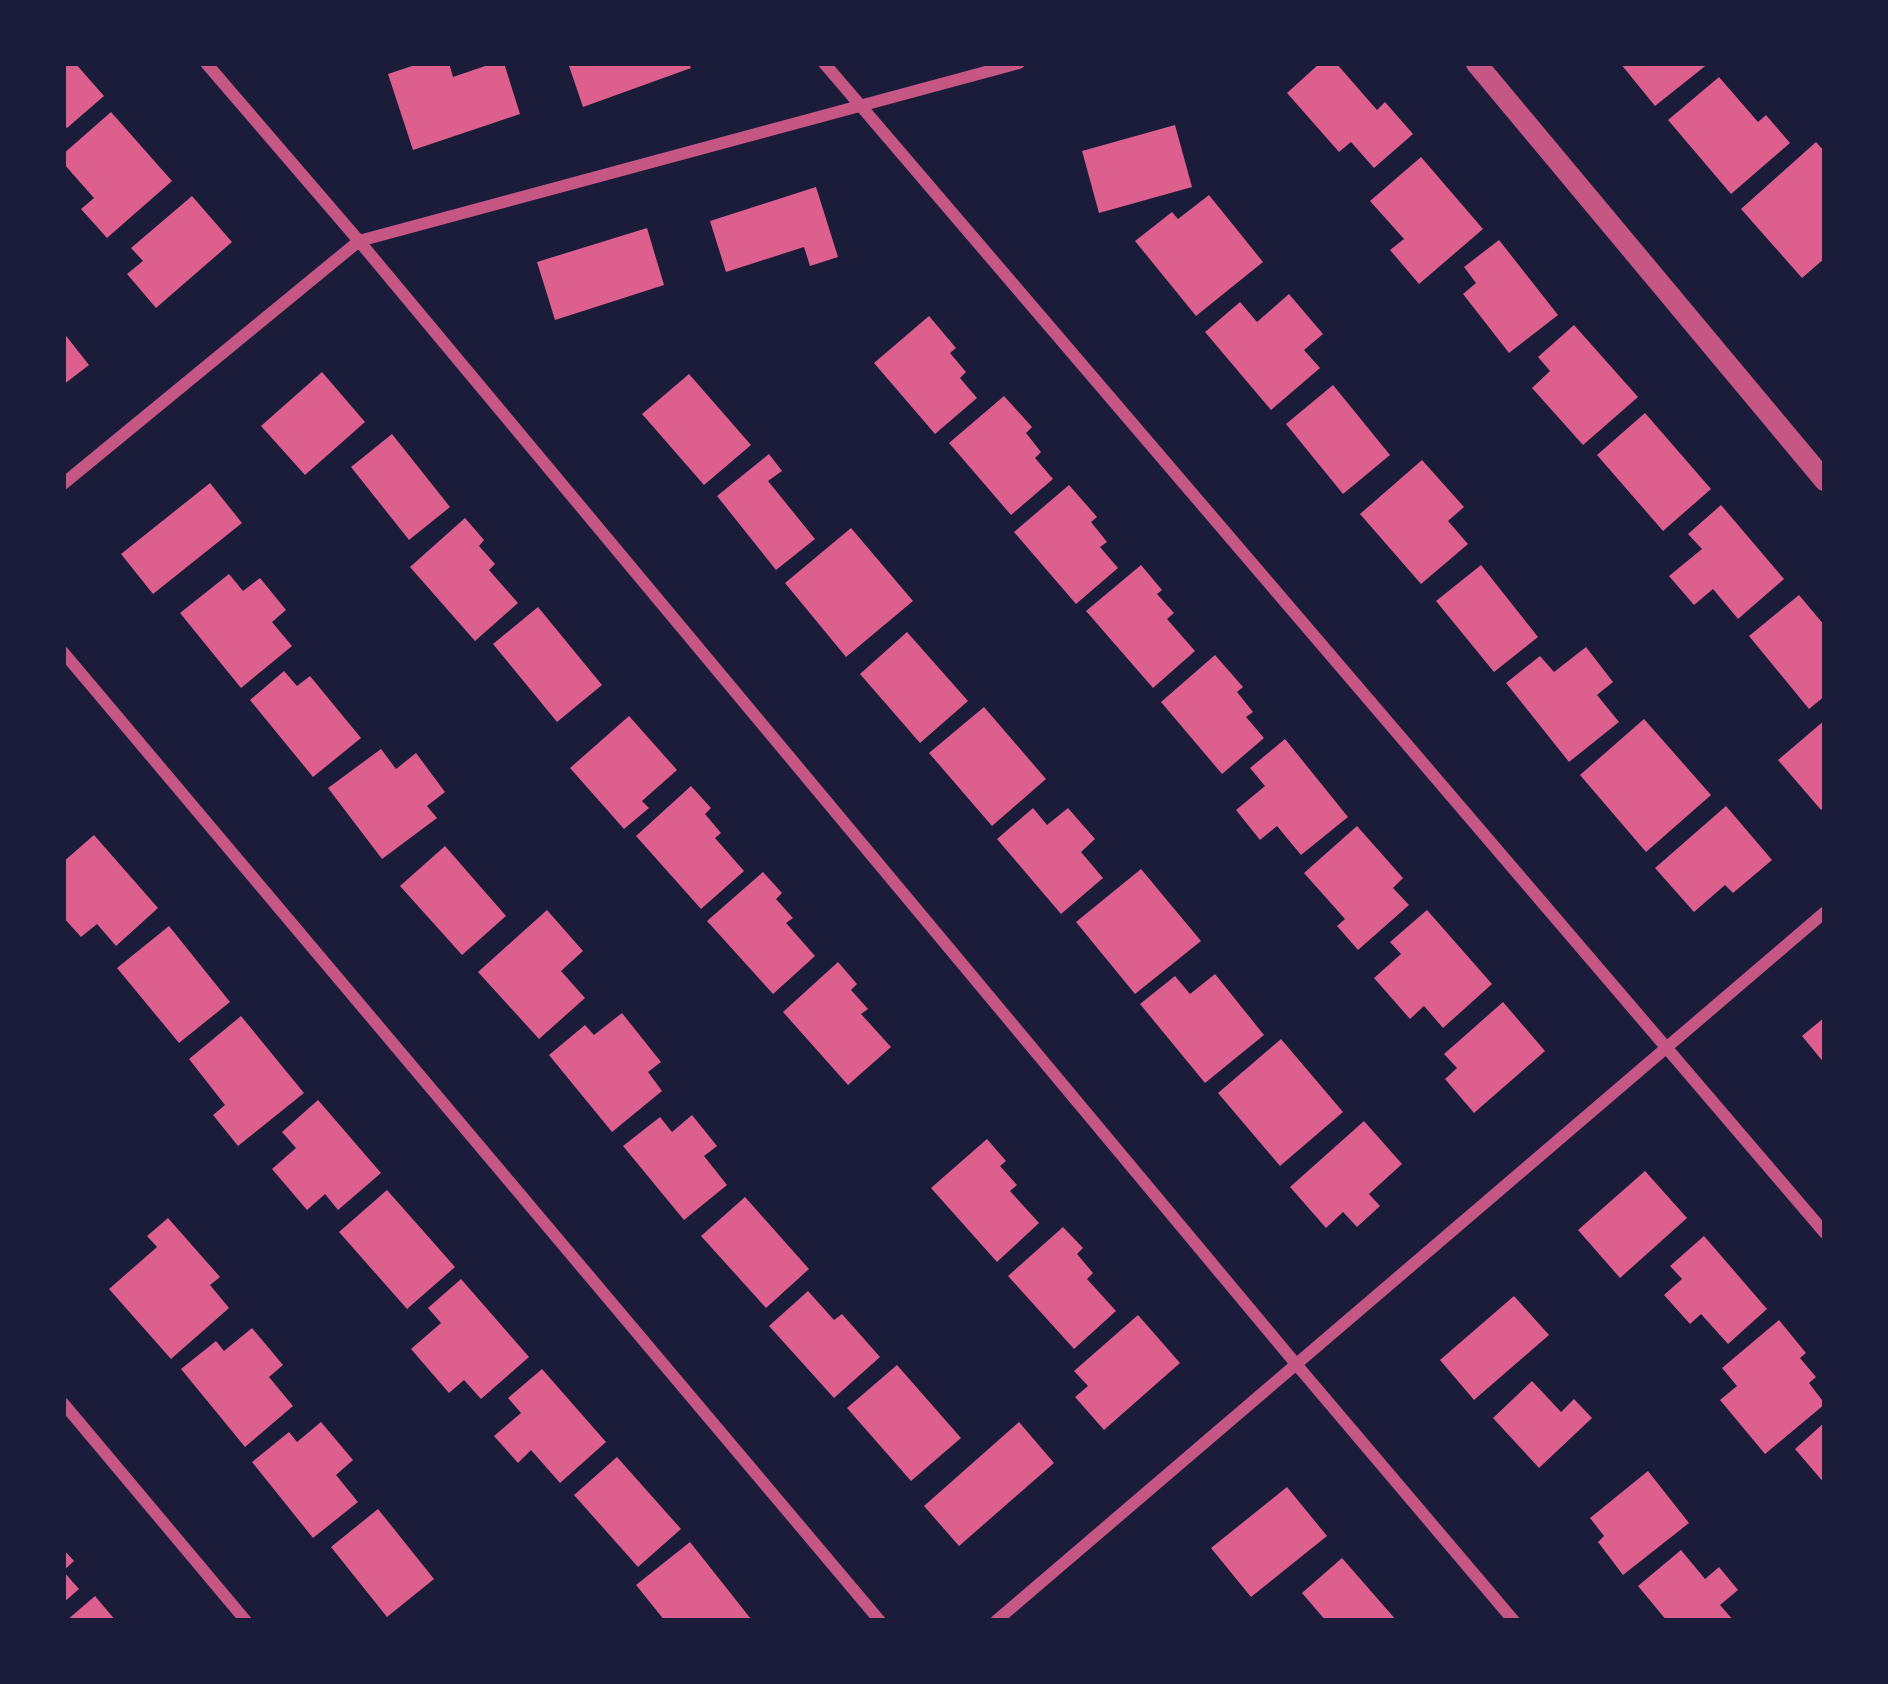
<!DOCTYPE html>
<style>
body{margin:0}
#map{position:relative;width:1888px;height:1684px;overflow:hidden;background:#1b1b3a;font-family:"Times New Roman",serif}
canvas{display:block}
.frame{position:absolute;inset:0;border:66px solid #1b1b3a;pointer-events:none}
</style>
<div id="map">
<canvas width="1888" height="1684"></canvas>
<div class="frame"></div>
</div>
<script>
const g = document.querySelector('canvas').getContext('2d');
g.lineJoin = 'round';
function fillPath(path, color) { g.fillStyle = color; g.fill(path, 'evenodd'); }
const toPath = rows => new Path2D(rows.map(r => 'M' + r).join(''));
function strokePath(path, color, width, dash) { g.strokeStyle = color; g.lineWidth = width; g.lineCap = dash ? 'butt' : 'round'; g.setLineDash(dash || []); g.stroke(path); }
fillPath(toPath([
 [63,63,75,63,104,96,67,128,63,124],
 [421,63,449,63,453,77,494,63,504,63,520,114,413,150,388,74],
 [568,63,689,63,691,68,583,107],
 [1320,63,1336,63,1377,110,1385,102,1413,134,1374,168,1351,142,1339,152,1287,93],
 [1620,63,1709,63,1655,106],
 [1719,77,1758,122,1766,115,1790,143,1731,194,1668,120],
 [111,112,172,181,107,238,81,209,94,198,63,163,63,154],
 [1175,125,1192,187,1099,213,1082,151],
 [1816,142,1825,152,1825,258,1802,278,1741,209],
 [1421,157,1483,229,1419,284,1390,250,1404,239,1370,201],
 [816,187,838,257,810,266,804,247,726,272,710,221],
 [1209,195,1263,262,1196,316,1135,241,1172,212,1178,219],
 [192,196,232,242,156,308,127,274,143,261,131,248],
 [647,228,664,285,555,320,537,262],
 [1499,240,1558,315,1509,353,1463,294,1476,283,1464,267],
 [1289,294,1323,334,1304,350,1320,368,1271,410,1205,332,1240,302,1257,322],
 [929,316,956,348,950,353,966,372,960,378,977,398,935,434,874,363],
 [1574,325,1638,397,1583,445,1532,388,1550,371,1538,357],
 [63,332,89,365,63,385],
 [322,372,365,422,305,475,261,426],
 [689,374,751,445,704,485,642,414],
 [1333,385,1390,455,1343,494,1286,424],
 [1004,396,1032,427,1026,433,1041,452,1035,458,1053,479,1011,515,949,443],
 [1645,413,1711,489,1663,531,1597,455],
 [392,434,450,507,409,540,351,467],
 [769,454,782,471,768,481,815,539,776,570,717,496],
 [1422,460,1464,507,1448,521,1468,544,1421,584,1360,514],
 [210,483,242,523,153,594,121,554],
 [1069,485,1097,517,1091,522,1107,542,1100,547,1118,568,1076,604,1014,532],
 [1721,505,1784,579,1738,619,1713,589,1694,605,1669,576,1702,549,1688,534],
 [465,518,484,540,479,546,495,564,489,570,518,603,475,641,410,567],
 [851,528,913,601,846,657,785,583],
 [1141,565,1162,590,1157,594,1174,613,1167,619,1195,651,1153,688,1086,611],
 [1481,565,1538,637,1494,672,1436,601],
 [229,574,243,591,260,578,286,610,272,622,292,646,241,688,180,613],
 [1799,595,1825,626,1825,696,1809,709,1749,636],
 [538,607,602,685,557,722,493,644],
 [907,632,968,701,920,743,860,674],
 [1586,647,1613,682,1597,695,1619,722,1569,762,1506,683,1540,656,1554,672],
 [1215,655,1243,687,1237,692,1253,712,1246,717,1264,738,1222,774,1161,702],
 [284,671,297,686,310,676,361,738,313,777,250,700],
 [984,707,1046,779,992,826,929,753],
 [629,716,677,770,642,801,649,808,624,829,570,768],
 [1644,719,1711,795,1646,852,1580,775],
 [1825,720,1825,806,1821,810,1778,760],
 [1285,739,1348,817,1301,855,1277,826,1260,840,1236,810,1265,786,1250,768],
 [381,749,396,769,416,753,445,792,427,806,437,818,382,859,328,788],
 [691,786,711,808,705,814,721,833,715,838,744,871,701,909,636,836],
 [1726,806,1772,860,1733,893,1725,885,1694,912,1655,868],
 [1033,808,1047,825,1068,808,1095,839,1081,852,1103,878,1061,914,997,839],
 [1357,826,1403,878,1393,888,1409,905,1358,950,1337,926,1345,919,1304,873],
 [94,835,158,908,116,946,97,924,81,937,63,917,63,889,65,886,63,884,63,862],
 [445,846,506,916,462,955,400,886],
 [1141,869,1201,941,1135,994,1076,922],
 [763,872,782,893,776,899,793,918,786,923,815,956,773,994,707,921],
 [547,910,583,951,561,971,585,998,539,1039,478,972],
 [1427,910,1492,984,1443,1028,1424,1006,1410,1019,1374,978,1401,954,1390,942],
 [169,926,230,1002,179,1043,117,968],
 [838,962,857,984,851,990,868,1009,861,1014,891,1047,848,1085,783,1012],
 [1215,974,1264,1035,1205,1083,1140,1004,1175,976,1190,994],
 [1503,1002,1545,1051,1474,1113,1445,1079,1457,1068,1444,1054],
 [622,1013,661,1062,648,1072,662,1091,612,1132,549,1055,585,1025,594,1035],
 [241,1016,304,1093,238,1146,213,1115,225,1105,189,1059],
 [1825,1017,1825,1064,1802,1036],
 [1281,1039,1343,1112,1280,1166,1218,1093],
 [318,1100,381,1173,338,1210,325,1194,307,1210,272,1169,296,1148,282,1132],
 [692,1115,717,1146,704,1156,727,1185,684,1220,623,1146,660,1117,672,1132],
 [1364,1121,1402,1164,1369,1194,1380,1206,1357,1227,1343,1212,1326,1228,1290,1187],
 [987,1139,1006,1161,1000,1166,1017,1185,1010,1191,1039,1223,997,1262,931,1188],
 [1645,1171,1687,1218,1620,1278,1578,1230],
 [387,1190,455,1267,407,1309,339,1232],
 [745,1197,809,1269,766,1308,701,1236],
 [168,1218,220,1277,210,1285,229,1308,171,1359,109,1289,157,1247,147,1236],
 [1063,1227,1083,1248,1077,1254,1093,1273,1087,1279,1116,1311,1074,1349,1008,1276],
 [1704,1236,1767,1309,1728,1344,1701,1314,1690,1324,1664,1295,1682,1279,1670,1266],
 [461,1279,529,1357,481,1399,464,1380,449,1393,411,1349,441,1323,428,1308],
 [808,1291,834,1320,842,1314,880,1357,834,1398,769,1326],
 [1514,1296,1549,1335,1474,1400,1440,1360],
 [1138,1315,1180,1363,1104,1430,1075,1397,1088,1386,1074,1371],
 [1779,1320,1806,1353,1800,1358,1816,1377,1809,1383,1825,1404,1765,1454,1720,1400,1737,1386,1722,1368],
 [252,1328,283,1365,269,1377,293,1406,245,1447,181,1369,216,1341,224,1351],
 [897,1365,961,1438,911,1481,847,1408],
 [542,1369,606,1442,560,1483,531,1450,518,1463,494,1436,521,1413,508,1398],
 [1532,1381,1561,1412,1574,1399,1592,1418,1539,1468,1493,1418],
 [321,1422,353,1460,336,1475,358,1502,313,1538,252,1462,289,1432,297,1442],
 [1019,1422,1054,1463,959,1546,924,1506],
 [1825,1422,1825,1484,1795,1449],
 [617,1457,681,1529,638,1567,574,1495],
 [1648,1471,1689,1523,1623,1575,1598,1542,1604,1536,1590,1518],
 [1287,1487,1327,1536,1251,1597,1211,1548],
 [378,1509,434,1579,387,1617,331,1547],
 [690,1542,751,1619,748,1621,665,1621,636,1585],
 [63,1549,74,1561,63,1571,79,1589,63,1603],
 [1681,1550,1705,1579,1719,1567,1738,1590,1720,1605,1734,1621,1667,1621,1638,1586],
 [1342,1558,1397,1621,1326,1621,1302,1593],
 [95,1596,116,1621,66,1621]
]), '#dd5f8e');
strokePath(toPath([
 [206,63,359,241,1296,1364,1514,1621],
 [824,63,1825,1233],
 [63,484,359,241,1019,63],
 [63,652,880,1621],
 [63,1403,246,1621],
 [996,1621,1825,912]
]), '#c65784', 12);
strokePath(toPath([
 [1476,63,1825,481]
]), '#c65784', 21);
</script>
